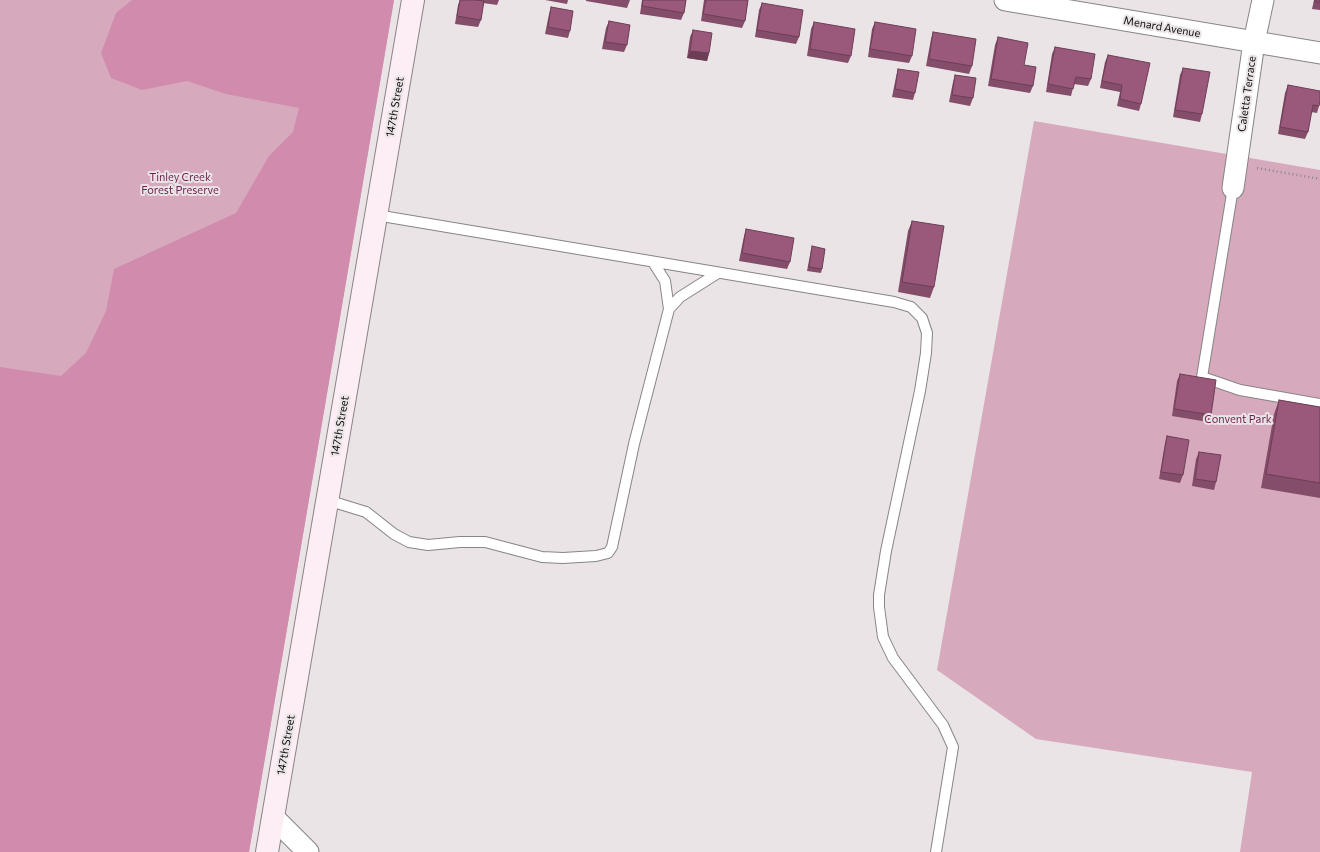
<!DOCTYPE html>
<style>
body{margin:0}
canvas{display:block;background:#eae4e6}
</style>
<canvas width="1320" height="852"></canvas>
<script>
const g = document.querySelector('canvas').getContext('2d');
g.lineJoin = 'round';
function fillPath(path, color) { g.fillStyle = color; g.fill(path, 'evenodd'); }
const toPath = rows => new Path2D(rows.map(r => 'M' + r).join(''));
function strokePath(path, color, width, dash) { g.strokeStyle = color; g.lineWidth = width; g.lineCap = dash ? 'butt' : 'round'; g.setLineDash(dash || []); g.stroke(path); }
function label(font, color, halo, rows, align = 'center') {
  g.font = font + ' Commissioner,sans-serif'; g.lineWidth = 4; g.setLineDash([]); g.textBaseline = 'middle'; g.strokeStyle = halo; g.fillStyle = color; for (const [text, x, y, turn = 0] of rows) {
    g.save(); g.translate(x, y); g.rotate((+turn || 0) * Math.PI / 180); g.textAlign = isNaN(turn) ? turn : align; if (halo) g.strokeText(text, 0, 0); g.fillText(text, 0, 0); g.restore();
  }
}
fillPath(toPath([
 [0,0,394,0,249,852,0,852],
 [1034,121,1320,170,1320,852,1240,852,1252,772,1036,739,937,670]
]), '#d6a9bd');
fillPath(toPath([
 [132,0,394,0,249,852,0,852,0,367,61,376,86,353,106,311,114,269,236,213,269,156,293,132,299,108,226,94,187,81,142,90,111,78,101,53,116,13]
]), '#d18bad');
const lane = toPath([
 [1233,188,1202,377,1240,390,1320,404],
 [376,215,894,302,911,307,922,318,927,333,926,353,920,391,886,551,879,595,879,607,883,637,893,658,943,725,953,747,936,852],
 [669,309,680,297,718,273],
 [327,500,366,512,394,534,409,542,428,545,460,542,485,542,542,557,563,558,596,556,608,553,612,547,634,444,669,309,665,281,653,262]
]);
const street = toPath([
 [1005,0,1320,53],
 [1233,188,1254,42,1263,0],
 [273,817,308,852]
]);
const secondary = toPath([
 [267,852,413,0]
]);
strokePath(lane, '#898486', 12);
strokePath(street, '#898486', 23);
strokePath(secondary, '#898486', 24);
strokePath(toPath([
 [1257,168,1320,179]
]), '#8b8889', 2.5, [1, 3]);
strokePath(lane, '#fff', 10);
strokePath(street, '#fff', 21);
strokePath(secondary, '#fdeef5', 22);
fillPath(toPath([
 [460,0,499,0,497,5,483,3,481,20,478,27,455,24,458,5],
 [545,0,568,0,567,4],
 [586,0,630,0,627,8,586,1],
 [642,0,686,0,684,13,681,20,640,14],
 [704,0,748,0,745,21,742,28,701,21],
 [1314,0,1320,0,1320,10,1312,9],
 [762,3,799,37,796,44,755,37,759,10],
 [551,7,570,31,568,38,545,34,549,14],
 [609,21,627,45,624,52,602,49,606,28],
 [814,22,851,56,848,63,807,56,811,29],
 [875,22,912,56,909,63,868,57,872,29],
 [693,30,709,53,707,61,687,58,690,37],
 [933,32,972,66,969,74,926,66,931,39],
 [998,37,1024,65,1033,86,1030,93,988,86,995,45],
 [1055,47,1091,79,1088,86,1074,84,1071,96,1046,92,1052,54],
 [1108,55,1141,104,1139,111,1117,106,1120,92,1100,88,1105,62],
 [1183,68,1202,114,1200,122,1173,117,1180,75],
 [898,69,915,93,913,100,892,97,896,77],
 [955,75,973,98,970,106,949,102,953,82],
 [1288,85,1319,106,1317,113,1311,112,1308,132,1305,139,1278,134,1285,93],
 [912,221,934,287,930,298,898,292,908,231],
 [746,229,790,262,787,269,739,261,744,236],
 [812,246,822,269,821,273,807,271,811,250],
 [1180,374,1211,415,1208,422,1172,416,1177,381],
 [1279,400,1320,407,1320,498,1261,488,1274,414],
 [1167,436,1183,475,1180,483,1159,479,1165,443],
 [1199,452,1216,482,1214,490,1192,486,1196,459]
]), '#844d69');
fillPath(toPath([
 [690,51,709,53,707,61,687,58]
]), '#6c3e55');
const building = toPath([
 [460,0,475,0,484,1,481,20,457,16,460,0],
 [643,0,686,0,684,13,642,6,643,0],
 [706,0,748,0,745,21,703,14,706,0],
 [1315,0,1320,0,1320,2,1315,2,1315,0],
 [762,3,803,10,799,37,757,30,762,3],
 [551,7,573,11,570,31,548,27,551,7],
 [609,21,630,25,627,45,605,42,609,21],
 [814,22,855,29,851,56,810,49,814,22],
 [875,22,916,29,912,56,870,49,875,22],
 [693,30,712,33,709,53,690,51,693,30],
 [933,32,976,39,972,66,929,59,933,32],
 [998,37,1028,43,1024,65,1036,67,1033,86,991,79,998,37],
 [1055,47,1095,54,1091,79,1076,77,1073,89,1048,84,1055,47],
 [1108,55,1150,63,1141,104,1120,99,1122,85,1102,81,1108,55],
 [1183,68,1210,72,1202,114,1175,110,1183,68],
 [898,69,919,72,915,93,895,89,898,69],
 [955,75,976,78,973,98,952,95,955,75],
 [1288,85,1320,91,1320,101,1319,106,1313,105,1308,132,1280,127,1288,85],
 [912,221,944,226,934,287,902,282,912,221],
 [746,229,794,238,790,262,742,253,746,229],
 [812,246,825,249,822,269,809,267,812,246],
 [1180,374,1216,380,1211,415,1174,409,1180,374],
 [1279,400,1320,407,1320,483,1266,474,1279,400],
 [1167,436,1189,440,1183,475,1161,472,1167,436],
 [1199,452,1221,455,1216,482,1195,479,1199,452]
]);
fillPath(building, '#9a597a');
strokePath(building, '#6c3e55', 1);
label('11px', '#0e0d0d', '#eae4e6', [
 ["Menard Avenue",1162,27,10],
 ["Caletta Terrace",1247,94,-82],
 ["147th Street",395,107,-80],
 ["147th Street",340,426,-80],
 ["147th Street",286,745,-80]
]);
label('11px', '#6e1c4b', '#eae4e6', [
 ["Tinley Creek",180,177],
 ["Forest Preserve",180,190],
 ["Convent Park",1238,419]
]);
</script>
